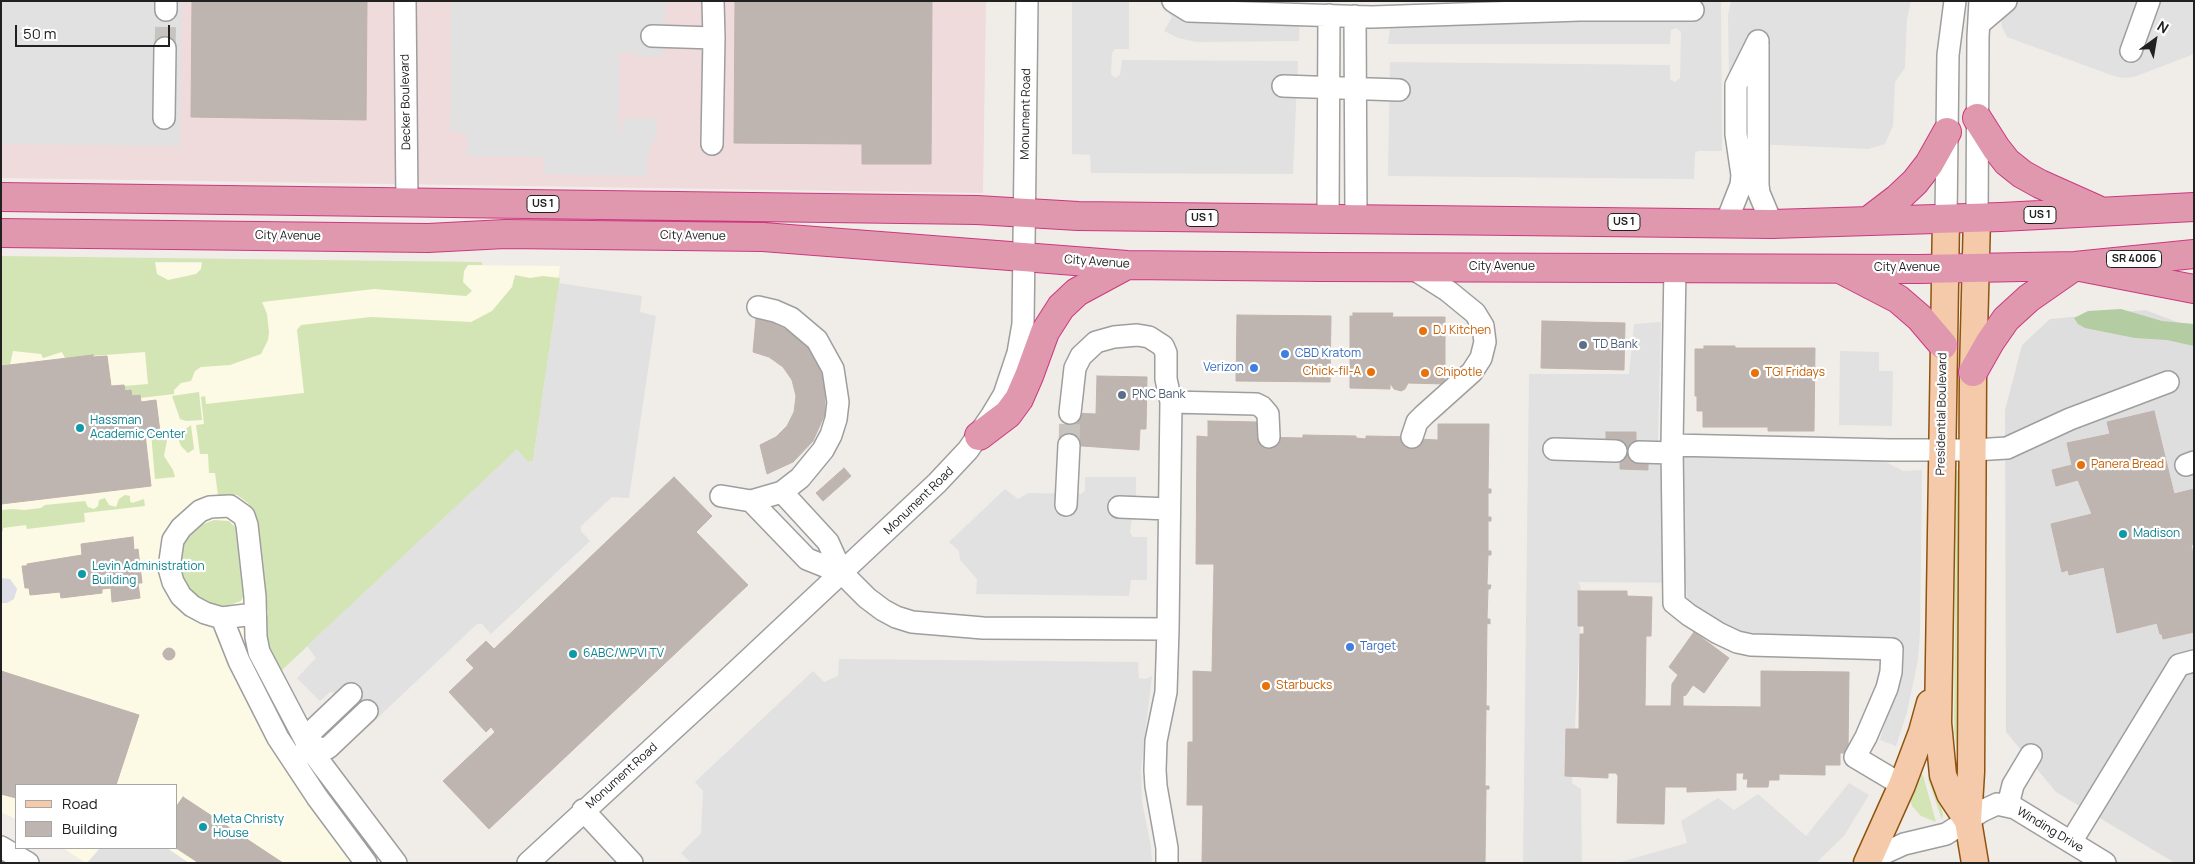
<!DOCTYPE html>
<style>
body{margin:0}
#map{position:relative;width:2195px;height:864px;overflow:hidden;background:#f0ede8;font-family:Manrope,sans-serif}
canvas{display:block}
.frame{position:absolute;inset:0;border:2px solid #212121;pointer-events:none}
.legend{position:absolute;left:15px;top:784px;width:162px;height:65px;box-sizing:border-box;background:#fff;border:1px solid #a6a6a6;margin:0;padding:6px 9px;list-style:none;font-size:15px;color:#212121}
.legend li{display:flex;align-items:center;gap:10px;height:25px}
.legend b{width:25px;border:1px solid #a6a6a6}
.north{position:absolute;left:2130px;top:15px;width:50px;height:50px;-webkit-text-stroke:4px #fff;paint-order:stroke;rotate:32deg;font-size:14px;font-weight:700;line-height:20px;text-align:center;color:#212121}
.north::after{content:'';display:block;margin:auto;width:18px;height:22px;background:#212121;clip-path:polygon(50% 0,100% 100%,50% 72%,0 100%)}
.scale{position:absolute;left:15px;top:25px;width:155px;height:22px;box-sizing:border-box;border:2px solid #212121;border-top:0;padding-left:6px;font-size:15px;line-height:18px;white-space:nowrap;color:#212121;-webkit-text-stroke:4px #fff;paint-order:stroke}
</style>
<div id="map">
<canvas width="2195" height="864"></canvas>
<div class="frame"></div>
<ul class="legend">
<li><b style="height:6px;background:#f4caaa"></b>Road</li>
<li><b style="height:14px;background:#beb5b1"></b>Building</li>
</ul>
<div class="north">N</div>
<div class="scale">50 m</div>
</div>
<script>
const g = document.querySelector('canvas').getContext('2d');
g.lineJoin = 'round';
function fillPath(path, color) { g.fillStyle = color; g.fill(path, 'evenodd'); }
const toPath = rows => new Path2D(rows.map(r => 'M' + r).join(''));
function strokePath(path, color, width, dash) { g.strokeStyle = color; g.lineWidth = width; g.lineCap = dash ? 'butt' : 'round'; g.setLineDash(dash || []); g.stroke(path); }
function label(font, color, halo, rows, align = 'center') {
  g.font = font + ' Manrope,sans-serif'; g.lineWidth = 4.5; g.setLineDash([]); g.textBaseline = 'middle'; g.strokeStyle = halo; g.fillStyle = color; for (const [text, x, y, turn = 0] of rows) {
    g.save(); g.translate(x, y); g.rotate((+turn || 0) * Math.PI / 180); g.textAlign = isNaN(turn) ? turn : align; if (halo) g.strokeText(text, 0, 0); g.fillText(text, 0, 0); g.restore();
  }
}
fillPath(toPath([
 [2145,310,2194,328,2194,863,2175,863,2056,792,2006,732,2005,410,2022,345,2050,319]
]), '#dfdede');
fillPath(toPath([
 [1,1,986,1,983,193,1,178]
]), '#efdadc');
fillPath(toPath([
 [1,261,560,266,536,422,276,669,317,743,406,863,86,863,63,848,176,848,176,785,16,785,16,819,1,812]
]), '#fcf9e5');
fillPath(toPath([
 [1,256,482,262,482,265,468,265,464,271,463,282,472,291,466,296,374,289,262,302,267,314,269,332,268,340,261,354,230,365,201,367,195,371,191,381,181,383,174,390,174,394,140,398,132,396,125,391,124,386,148,384,145,352,65,358,62,352,43,358,41,354,13,351,10,365,1,366],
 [155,262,202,262,201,269,196,274,168,280,157,274],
 [515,275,530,278,543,276,560,278,533,461,528,462,517,450,282,670,299,708,267,647,266,619,268,614,255,514,248,503,237,495,218,495,215,473,209,473,208,454,200,454,196,425,204,424,201,397,205,396,206,404,304,393,297,330,301,325,371,317,471,322,492,311,512,287],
 [199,392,202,420,186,421,180,419,172,396],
 [191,425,194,449,188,453,181,446,179,441,182,432],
 [151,433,154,433,155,437,161,436,167,440,164,456,173,470,175,477,155,479],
 [1961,466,1959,767,1954,731,1956,472],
 [125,495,130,496,130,501,132,503,144,499,145,506,84,513,85,522,27,529,26,525,3,528,3,531,1,532,1,510,13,509,24,510,41,508,45,505,85,501,88,507,94,509,98,506,99,500,105,498,109,505,116,507,119,499],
 [214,520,229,521,236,528,244,596,241,601,227,606,219,606,203,601,189,591,180,574,179,556,185,539,196,527],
 [1917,772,1923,775,1936,822,1921,816,1912,806,1910,799],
 [1931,778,1935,780,1943,815,1942,820,1928,779]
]), '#d3e5b4');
fillPath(toPath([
 [2121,309,2162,321,2194,324,2194,346,2167,340,2135,338,2085,328,2078,324,2074,318,2088,311]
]), '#b3cca1');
fillPath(toPath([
 [1,1,182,1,180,146,1,144],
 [451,1,666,1,663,57,636,56,635,52,622,52,619,55,619,136,622,135,623,118,657,118,657,136,648,152,646,176,544,174,544,160,541,157,467,156,467,133,450,131],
 [1072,1,1129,1,1129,49,1115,49,1112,53,1111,74,1115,78,1120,75,1122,60,1298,61,1293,174,1091,173,1090,155,1072,154],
 [1158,1,1300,4,1299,41,1197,42,1178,38,1164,31,1172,17],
 [1667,1,1721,1,1722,151,1698,151,1695,153,1694,179,1388,176,1390,62,1670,65,1670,79,1675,82,1680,78,1681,32,1676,28,1671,30,1670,44,1388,44,1393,4,1570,5],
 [1731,1,1911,1,1907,19,1905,68,1895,82,1893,126,1885,144,1869,149,1730,143,1728,15],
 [2000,1,2194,1,2194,54,2134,77,2122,78,2111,75,2007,37,2002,27],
 [559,283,642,296,640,312,656,316,629,498,612,497,581,526,581,531,590,541,491,634,482,624,477,624,368,727,336,693,330,692,320,701,297,678,316,658,307,646,517,449,528,462,533,461],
 [1661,322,1658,440,1683,451,1873,455,1903,471,1922,470,1920,633,1918,660,1907,712,1896,746,1880,740,1895,690,1900,665,1901,640,1888,638,1768,635,1712,627,1688,608,1686,583,1579,582,1582,594,1572,783,1581,789,1582,863,1523,863,1529,374,1629,374,1634,324],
 [1840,351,1879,352,1879,371,1893,371,1892,426,1839,425],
 [1085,477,1136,477,1136,494,1130,532,1133,537,1147,537,1147,580,1131,580,1129,596,976,594,977,579,960,560,959,551,949,542,1005,489,1018,499,1028,493,1081,494,1085,490],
 [839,659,1138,662,1139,678,1146,679,1152,676,1141,769,1142,802,1151,846,1152,863,691,863,681,853,701,833,703,791,695,782,813,671,824,682,838,676],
 [1849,783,1869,795,1844,836,1816,863,1617,863,1687,843,1681,821,1718,798,1734,810,1758,794,1806,836],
 [100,848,167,848,189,863,87,863]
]), '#e1e1e1');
fillPath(toPath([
 [1,578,10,579,17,589,14,599,7,603,1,603]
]), '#dddee6');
const building = toPath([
 [192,1,367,1,366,120,191,117,192,1],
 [735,1,932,1,931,164,862,164,862,144,734,143,735,1],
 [1353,313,1393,313,1392,317,1445,317,1445,384,1408,383,1405,389,1401,391,1394,389,1390,383,1390,389,1350,388,1350,316,1353,316,1353,313],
 [1237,315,1331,316,1330,382,1236,381,1237,315],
 [756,319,770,322,797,335,816,358,825,385,825,414,813,441,793,462,767,474,760,445,776,437,787,426,794,412,796,396,792,380,783,367,769,357,753,352,756,319],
 [1542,321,1625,323,1624,370,1541,368,1542,321],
 [1704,346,1735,346,1735,348,1815,348,1814,431,1768,431,1768,427,1703,427,1703,411,1697,411,1697,396,1695,396,1695,349,1704,349,1704,346],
 [93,355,93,357,107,356,111,386,124,385,125,391,131,390,132,396,140,395,141,402,156,400,160,432,145,434,151,486,1,504,1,366,93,355],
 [1097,376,1147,377,1146,429,1140,429,1139,450,1068,445,1069,413,1096,414,1097,376],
 [2154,411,2174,494,2194,489,2194,544,2191,545,2194,557,2194,632,2163,639,2162,634,2160,634,2157,623,2117,633,2104,567,2069,575,2068,570,2062,572,2051,524,2092,514,2078,480,2056,486,2052,470,2072,465,2067,443,2110,434,2107,422,2154,411],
 [1208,421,1258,422,1258,437,1303,438,1303,435,1356,436,1356,438,1366,439,1366,436,1418,437,1418,439,1438,440,1438,424,1489,424,1488,489,1491,489,1491,493,1488,493,1488,517,1491,517,1491,521,1488,521,1488,551,1491,551,1491,555,1488,555,1487,585,1491,585,1490,589,1488,589,1487,619,1490,619,1490,624,1487,623,1486,706,1489,706,1489,710,1486,709,1485,786,1489,786,1489,789,1486,789,1485,863,1202,863,1203,805,1187,805,1188,742,1193,742,1193,671,1212,672,1214,564,1196,564,1197,436,1208,437,1208,421],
 [1606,432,1636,432,1636,441,1640,441,1648,459,1648,470,1620,469,1620,460,1606,443,1606,432],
 [844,468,851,476,823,501,816,493,844,468],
 [674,477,712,516,696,532,748,585,489,829,443,781,495,732,491,727,486,732,449,692,474,668,466,660,486,641,494,649,674,477],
 [133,537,134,550,138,549,142,583,138,583,140,598,112,602,111,588,102,589,102,593,61,598,60,592,30,595,29,588,25,588,22,566,27,566,27,564,82,555,81,544,133,537],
 [1578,591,1627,591,1627,596,1652,597,1651,636,1646,636,1645,706,1671,706,1672,684,1678,675,1669,667,1694,632,1729,658,1704,693,1693,685,1686,695,1683,696,1683,706,1761,707,1761,671,1849,672,1848,753,1840,753,1840,765,1825,765,1825,775,1779,774,1779,780,1769,780,1768,787,1747,787,1748,779,1743,779,1744,773,1736,773,1736,790,1687,792,1687,787,1665,787,1664,824,1617,823,1618,776,1616,773,1608,773,1608,778,1565,776,1566,729,1579,729,1580,634,1584,634,1584,626,1578,626,1578,591],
 '163 654a6 6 0 1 1 12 0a6 6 0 1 1-12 0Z',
 [1,671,139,715,116,785,16,785,16,798,1,794,1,671],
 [183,797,283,863,199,863,176,848,176,807,183,797]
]);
fillPath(building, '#beb5b1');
strokePath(building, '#c1b2ac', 1);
strokePath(toPath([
 [165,48,166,10],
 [1069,445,1070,413]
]), '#c7c4c0', 21, [21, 11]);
const minor = toPath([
 [405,1,407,202],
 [713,1,714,38],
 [1173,1,1189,11,1372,17,1580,10,1693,10],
 [166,10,166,1],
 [1355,16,1356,219],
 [1979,24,2006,1],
 [652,36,714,38,712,144],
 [1758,44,1758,185,1759,193,1772,224],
 [2131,51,2149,1],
 [1283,86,1399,90],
 [164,118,165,48],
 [1977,217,1978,37,1980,1],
 [1946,218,1948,55,1955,1],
 [1328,219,1329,15],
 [1726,223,1741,185,1742,175,1736,134,1736,85,1758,41],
 [1675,267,1672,445,1890,450,1974,450,2007,448,2070,419,2168,382],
 [1412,268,1448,291,1475,313,1483,326,1485,342,1481,358,1472,372,1424,415,1417,422,1412,437],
 [1171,402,1256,404,1262,407,1268,414,1269,437],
 [1070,413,1075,368,1081,356,1096,342,1114,337,1137,335,1149,337,1163,346,1166,353,1166,379,1171,402,1168,629,1166,692,1156,741,1155,770,1156,786,1167,848,1167,863],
 [1672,445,1674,603,1689,615,1718,633,1737,642,1751,645,1892,649,1891,672,1887,688,1866,737,1855,757,1902,785],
 [1554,449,1616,451],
 [1639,452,1673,453],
 [2186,465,2194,462],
 [782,492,828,542,842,573,867,598,883,610,896,617,912,622,983,628,1168,629],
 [721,496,751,501,782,492,800,478,823,450,831,435,836,419,838,402,833,369,817,340,791,318,775,311,758,307],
 [751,501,807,559,842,573],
 [1066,505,1069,445],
 [1119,507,1169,509],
 [254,614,222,618,205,613,192,606,181,596,173,582,169,568,173,540,181,528,200,511,210,507,230,506,244,516,247,525,255,597,256,637,259,652,310,749,396,863],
 [222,618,239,661,278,738,317,797,366,863],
 [310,749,311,732,351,694],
 [302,754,310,749,328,748,367,711],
 [2008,805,2013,785,2031,755],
 [583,810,632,863],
 [2071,842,2179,665,2194,661],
 [1,847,28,863],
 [528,863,729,678,937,483,968,450,992,415,1004,395,1018,353,1023,324,1027,1],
 [1872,863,1882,854,1904,844,1946,834,1982,811,1997,804,2015,808,2105,863]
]);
const major = toPath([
 [1946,218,1938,723,1943,775,1950,794,1968,821],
 [1867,863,1902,785,1922,732,1930,703],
 [1975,863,1968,821,1971,772,1973,372,1977,217]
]);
const highway = toPath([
 [1977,118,1996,148,2007,162,2022,174,2040,184,2096,209],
 [1,197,977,210,1078,216,1772,224,2001,217,2194,207],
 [1868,221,1898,198,1915,182,1929,164,1947,132],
 [1,233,428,238,505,234,763,237,1127,265,1321,267,1919,269,2075,266,2194,254],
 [1844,271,1898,299,1920,318,1943,345],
 [1973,372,1990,342,2006,319,2029,298,2075,266,2194,289],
 [979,436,1008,414,1019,399,1029,376,1045,332,1061,307,1077,292,1127,265]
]);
strokePath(minor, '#9e9e9e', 24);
strokePath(major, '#90530e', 29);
strokePath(highway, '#cc387f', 30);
strokePath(minor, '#fff', 21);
strokePath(major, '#f4caaa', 26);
strokePath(highway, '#e098af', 28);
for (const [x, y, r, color] of [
 [1423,331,5,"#e8710a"],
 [1583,345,5,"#5c6f8a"],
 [1285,354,5,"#3f7fe0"],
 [1254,368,5,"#3f7fe0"],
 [1371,372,5,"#e8710a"],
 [1425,373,5,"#e8710a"],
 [1755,373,5,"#e8710a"],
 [1122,395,5,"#5c6f8a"],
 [80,428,5,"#0f9aa8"],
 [2081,465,5,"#e8710a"],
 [2123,534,5,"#0f9aa8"],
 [82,574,5,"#0f9aa8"],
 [1350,647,5,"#3f7fe0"],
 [573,654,5,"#0f9aa8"],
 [1266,686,5,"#e8710a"],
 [203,827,5,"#0f9aa8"]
]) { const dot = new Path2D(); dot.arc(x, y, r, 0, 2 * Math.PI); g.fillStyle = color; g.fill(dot); strokePath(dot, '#fff', 2); }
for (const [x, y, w] of [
 [543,204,32],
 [2040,215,32],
 [1202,218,32],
 [1624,222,32],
 [2134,259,55]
]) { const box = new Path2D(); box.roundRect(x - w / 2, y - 8.5, w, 17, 4); g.fillStyle = '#fff'; g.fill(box); strokePath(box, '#212121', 1); }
label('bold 11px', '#212121', null, [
 ["US 1",543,204],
 ["US 1",2040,215],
 ["US 1",1202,218],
 ["US 1",1624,222],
 ["SR 4006",2134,259]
]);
label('12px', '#212121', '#fff', [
 ["Decker Boulevard",406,102,-91],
 ["Monument Road",1026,114,-89],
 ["City Avenue",288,236,1],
 ["City Avenue",693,236,1],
 ["City Avenue",1097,262,4],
 ["City Avenue",1502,267],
 ["City Avenue",1907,268],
 ["Presidential Boulevard",1942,414,-89],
 ["Monument Road",919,501,-44],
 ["Monument Road",622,776,-42],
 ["Winding Drive",2050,830,31]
]);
label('12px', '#c56008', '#fff', [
 ["DJ Kitchen",1433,331],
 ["Chick-fil-A",1361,372,"right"],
 ["Chipotle",1435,373],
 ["TGI Fridays",1765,373],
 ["Panera Bread",2091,465],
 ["Starbucks",1276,686]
], 'left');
label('12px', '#4e5e75', '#fff', [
 ["TD Bank",1593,345],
 ["PNC Bank",1132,395]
], 'left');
label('12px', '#366cbe', '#fff', [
 ["CBD Kratom",1295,354],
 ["Verizon",1244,368,"right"],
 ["Target",1360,647]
], 'left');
label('12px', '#0d838f', '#fff', [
 ["Hassman",90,421],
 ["Academic Center",90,435],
 ["Madison",2133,534],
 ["Levin Administration",92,567],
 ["Building",92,581],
 ["6ABC/WPVI TV",583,654],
 ["Meta Christy",213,820],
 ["House",213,834]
], 'left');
</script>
